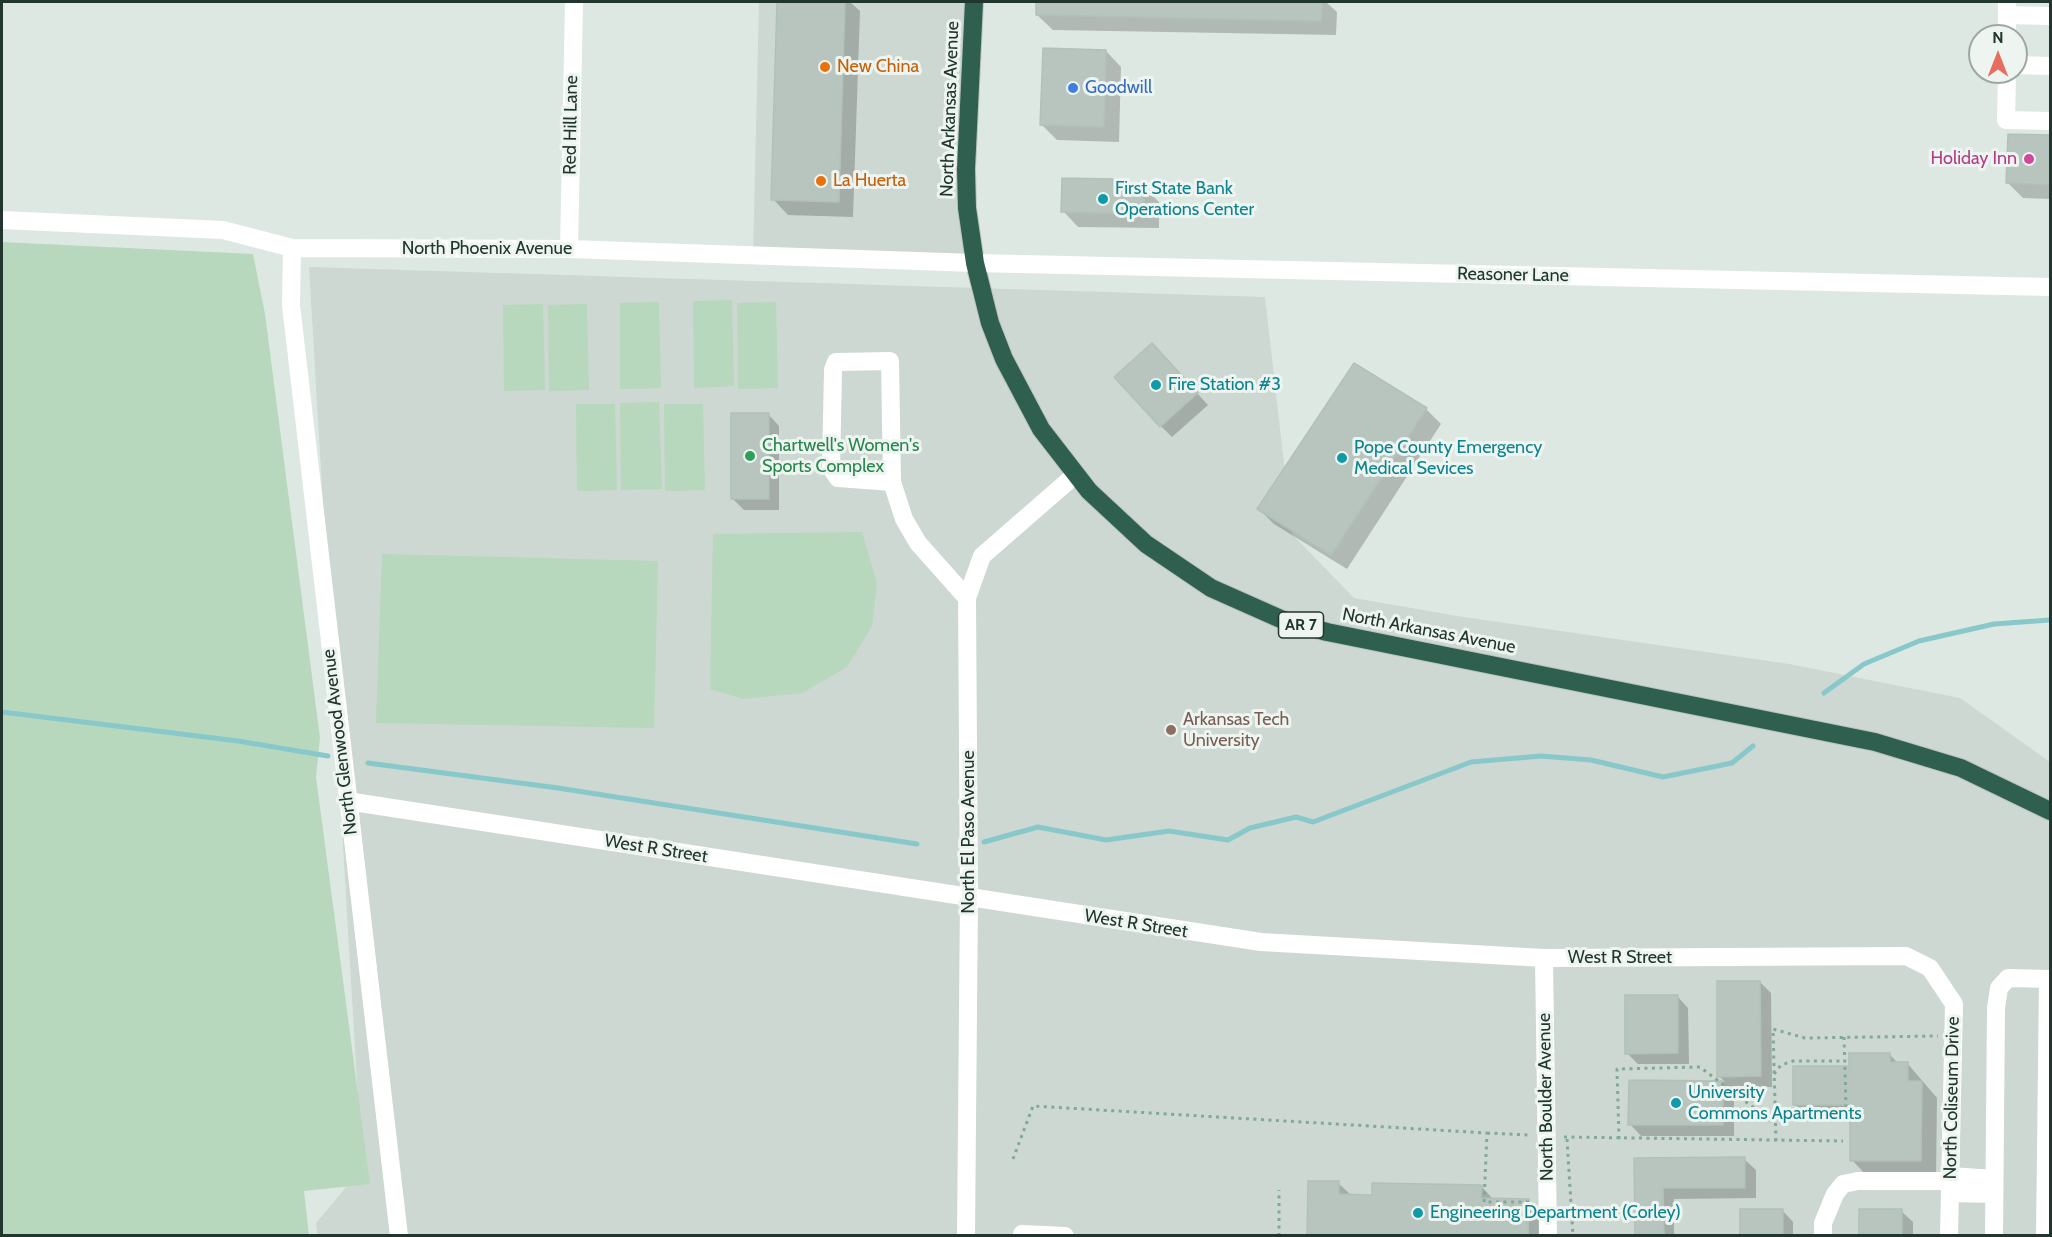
<!DOCTYPE html>
<style>
body{margin:0}
#map{position:relative;width:2052px;height:1237px;overflow:hidden;background:#dee8e2;font-family:Cabin,sans-serif}
canvas{display:block}
.frame{position:absolute;inset:0;border:3px solid #21362e;pointer-events:none}
.north{position:absolute;left:1968px;top:24px;width:60px;height:60px;box-sizing:border-box;background:#eef5f1;border:2px solid #9ca9a3;border-radius:50%;rotate:0deg;font-size:16px;font-weight:700;line-height:24px;text-align:center;color:#21362e}
.north::after{content:'';display:block;margin:auto;width:21px;height:27px;background:#e66e5e;clip-path:polygon(50% 0,100% 100%,50% 72%,0 100%)}
</style>
<div id="map">
<canvas width="2052" height="1237"></canvas>
<div class="frame"></div>
<div class="north">N</div>
</div>
<script>
const g = document.querySelector('canvas').getContext('2d');
g.lineJoin = 'round';
function fillPath(path, color) { g.fillStyle = color; g.fill(path, 'evenodd'); }
const toPath = rows => new Path2D(rows.map(r => 'M' + r).join(''));
function strokePath(path, color, width, dash) { g.strokeStyle = color; g.lineWidth = width; g.lineCap = dash ? 'butt' : 'round'; g.setLineDash(dash || []); g.stroke(path); }
function label(font, color, halo, rows, align = 'center') {
  g.font = font + ' Cabin,sans-serif'; g.lineWidth = 6; g.setLineDash([]); g.textBaseline = 'middle'; g.strokeStyle = halo; g.fillStyle = color; for (const [text, x, y, turn = 0] of rows) {
    g.save(); g.translate(x, y); g.rotate((+turn || 0) * Math.PI / 180); g.textAlign = isNaN(turn) ? turn : align; if (halo) g.strokeText(text, 0, 0); g.fillText(text, 0, 0); g.restore();
  }
}
fillPath(toPath([
 [759,2,974,2,975,263,753,255],
 [309,267,1265,297,1292,534,1354,598,1457,616,1789,664,1960,698,2050,762,2050,1235,317,1235,316,1223,362,1168]
]), '#ccd8d1');
fillPath(toPath([
 [2,242,253,254,265,314,320,738,316,777,370,1184,304,1191,309,1235,2,1235],
 [732,300,734,386,694,388,693,301],
 [659,302,661,388,620,389,620,303],
 [776,302,778,388,738,389,737,303],
 [543,304,545,390,504,391,503,305],
 [587,304,589,390,549,391,548,305],
 [659,402,662,489,621,490,620,403],
 [576,404,615,404,617,490,577,491],
 [664,404,703,404,705,490,665,491],
 [862,532,877,583,872,626,847,667,802,693,743,699,710,689,713,534],
 [382,554,658,561,654,728,376,723]
]), '#b8d8bd');
fillPath(toPath([
 [779,2,850,2,860,11,853,217,788,215,773,199],
 [1038,2,1326,2,1337,12,1336,35,1053,30,1037,15],
 [1106,51,1121,67,1119,142,1057,140,1042,125],
 [2009,136,2050,137,2050,199,2023,198,2008,183],
 [1113,180,1119,187,1144,187,1159,202,1159,228,1078,227,1063,211],
 [1163,356,1208,405,1172,437,1161,426],
 [1426,409,1441,424,1347,569,1274,524,1259,509],
 [768,414,779,426,779,510,744,510,733,499],
 [1760,982,1771,993,1772,1087,1728,1087,1734,1093,1734,1136,1641,1136,1630,1124,1630,1082,1725,1082,1719,1076],
 [1677,996,1688,1008,1689,1064,1638,1064,1627,1053],
 [1889,1054,1898,1063,1907,1063,1937,1098,1936,1176,1867,1176,1852,1160,1852,1120,1810,1119,1795,1104,1851,1068],
 [1744,1159,1756,1170,1756,1198,1674,1199,1674,1236,1636,1236,1635,1160],
 [1338,1183,1352,1196,1374,1196,1481,1186,1494,1200,1528,1200,1551,1223,1551,1236,1309,1236],
 [1782,1210,1793,1222,1793,1236,1742,1236],
 [1901,1211,1913,1222,1913,1236,1860,1236]
]), '#0003');
strokePath(toPath([
 [1824,693,1864,664,1919,641,1994,624,2050,620],
 [2,712,238,741,328,756],
 [368,763,558,788,917,844],
 [984,842,1038,827,1106,840,1169,831,1228,840,1250,828,1296,817,1313,822,1471,762,1541,756,1591,760,1663,777,1732,763,1753,746]
]), '#89c8ca', 5);
const building = toPath([
 [777,2,845,2,839,202,771,200,777,2],
 [1036,2,1322,2,1321,21,1036,15,1036,2],
 [1043,48,1106,50,1104,127,1040,125,1043,48],
 [2008,134,2050,135,2050,185,2006,183,2008,134],
 [1062,178,1113,179,1113,185,1144,186,1144,214,1061,212,1062,178],
 [1152,343,1198,393,1160,427,1114,377,1152,343],
 [1354,363,1427,408,1331,555,1257,509,1354,363],
 [731,413,769,413,769,499,731,499,731,413],
 [1717,981,1760,981,1761,1076,1717,1077,1717,981],
 [1625,995,1678,995,1678,1053,1625,1054,1625,995],
 [1849,1053,1890,1053,1890,1062,1908,1062,1908,1081,1922,1081,1921,1161,1850,1161,1850,1105,1793,1105,1793,1066,1849,1066,1849,1053],
 [1629,1080,1723,1081,1723,1125,1628,1125,1629,1080],
 [1745,1157,1745,1188,1663,1188,1664,1236,1635,1236,1634,1158,1745,1157],
 [1308,1181,1339,1181,1339,1194,1372,1195,1372,1183,1482,1185,1481,1198,1529,1199,1528,1236,1307,1236,1308,1181],
 [1740,1209,1783,1209,1783,1236,1740,1236,1740,1209],
 [1859,1209,1902,1209,1902,1236,1859,1236,1859,1209]
]);
fillPath(building, '#b7c5be');
strokePath(building, '#b1c1b8', 1.5);
const highway = toPath([
 [974,2,966,169,967,208,975,263,990,323,1004,359,1041,429,1089,491,1146,544,1211,588,1283,620,1327,632,1875,742,1961,768,2050,811]
]);
strokePath(highway, '#bcc3c0', 20);
strokePath(toPath([
 [1844,1037,1846,1106],
 [1774,1074,1781,1065,1793,1061,1845,1061],
 [1487,1133,1530,1135],
 [1564,1137,1843,1141],
 [1567,1139,1573,1236],
 [1619,1139,1617,1069,1700,1067,1775,1124],
 [1776,1141,1773,1029,1805,1038,1938,1036],
 [1013,1159,1033,1106,1487,1133,1484,1202,1533,1202],
 [1279,1236,1279,1190]
]), '#81a997', 3, [3, 4.5]);
strokePath(toPath([
 [2007,15,2050,16],
 [2007,36,2007,2],
 [2016,65,2050,66],
 [2007,72,2006,120,2050,121],
 [2,220,223,230,292,248,569,249,975,263,2050,287],
 [292,248,291,305,399,1236],
 [569,249,574,2],
 [892,482,838,478,831,468,833,370,836,362,890,361,892,482,904,519,918,543,967,598],
 [347,801,1261,942,1544,958,1906,956,1930,968,1954,1004,1949,1236],
 [1544,958,1548,1236],
 [1950,1176,1994,1179],
 [1950,1193,1994,1194],
 [1022,1234,1065,1236],
 [966,1236,969,898,967,598,982,556,1075,475],
 [1823,1236,1823,1223,1835,1194,1843,1184,1858,1181,1950,1181],
 [1994,1236,1996,1008,1999,988,2008,978,2050,979],
 [2045,1236,2048,979]
]), '#fff', 18);
strokePath(highway, '#2f604f', 18);
for (const [x, y, r, color] of [
 [825,67,6,"#e8710a"],
 [1073,88,6,"#3f7fe0"],
 [2029,159,6,"#d1479c"],
 [821,181,6,"#e8710a"],
 [1103,199,6,"#0f9aa8"],
 [1156,385,6,"#0f9aa8"],
 [750,456,6,"#2e9e5b"],
 [1342,458,6,"#0f9aa8"],
 [1171,730,6,"#8d6e63"],
 [1676,1103,6,"#0f9aa8"],
 [1418,1213,6,"#0f9aa8"]
]) { const dot = new Path2D(); dot.arc(x, y, r, 0, 2 * Math.PI); g.fillStyle = color; g.fill(dot); strokePath(dot, '#eef5f1', 2); }
for (const [x, y, w] of [
 [1301,625,45]
]) { const box = new Path2D(); box.roundRect(x - w / 2, y - 13, w, 26, 4.5); g.fillStyle = '#eef5f1'; g.fill(box); strokePath(box, '#21362e', 1.5); }
label('bold 16px', '#21362e', null, [
 ["AR 7",1301,625]
]);
label('18px', '#c56008', '#eef5f1', [
 ["New China",837,67],
 ["La Huerta",833,181]
], 'left');
label('18px', '#366cbe', '#eef5f1', [
 ["Goodwill",1085,88]
], 'left');
label('18px', '#21362e', '#eef5f1', [
 ["North Arkansas Avenue",950,109,-88],
 ["Red Hill Lane",571,125,-89],
 ["North Phoenix Avenue",487,249],
 ["Reasoner Lane",1513,275,1],
 ["North Arkansas Avenue",1429,631,11],
 ["North Glenwood Avenue",340,742,-97],
 ["North El Paso Avenue",969,832,-90],
 ["West R Street",656,849,9],
 ["West R Street",1136,924,9],
 ["West R Street",1620,958],
 ["North Boulder Avenue",1546,1097,-91],
 ["North Coliseum Drive",1952,1098,-89]
]);
label('18px', '#b23c85', '#eef5f1', [
 ["Holiday Inn",2017,159]
], 'right');
label('18px', '#0d838f', '#eef5f1', [
 ["First State Bank",1115,189],
 ["Operations Center",1115,210],
 ["Fire Station #3",1168,385],
 ["Pope County Emergency",1354,448],
 ["Medical Sevices",1354,469],
 ["University",1688,1093],
 ["Commons Apartments",1688,1114],
 ["Engineering Department (Corley)",1430,1213]
], 'left');
label('18px', '#27864d', '#eef5f1', [
 ["Chartwell's Women's",762,446],
 ["Sports Complex",762,467]
], 'left');
label('18px', '#785e54', '#eef5f1', [
 ["Arkansas Tech",1183,720],
 ["University",1183,741]
], 'left');
</script>
